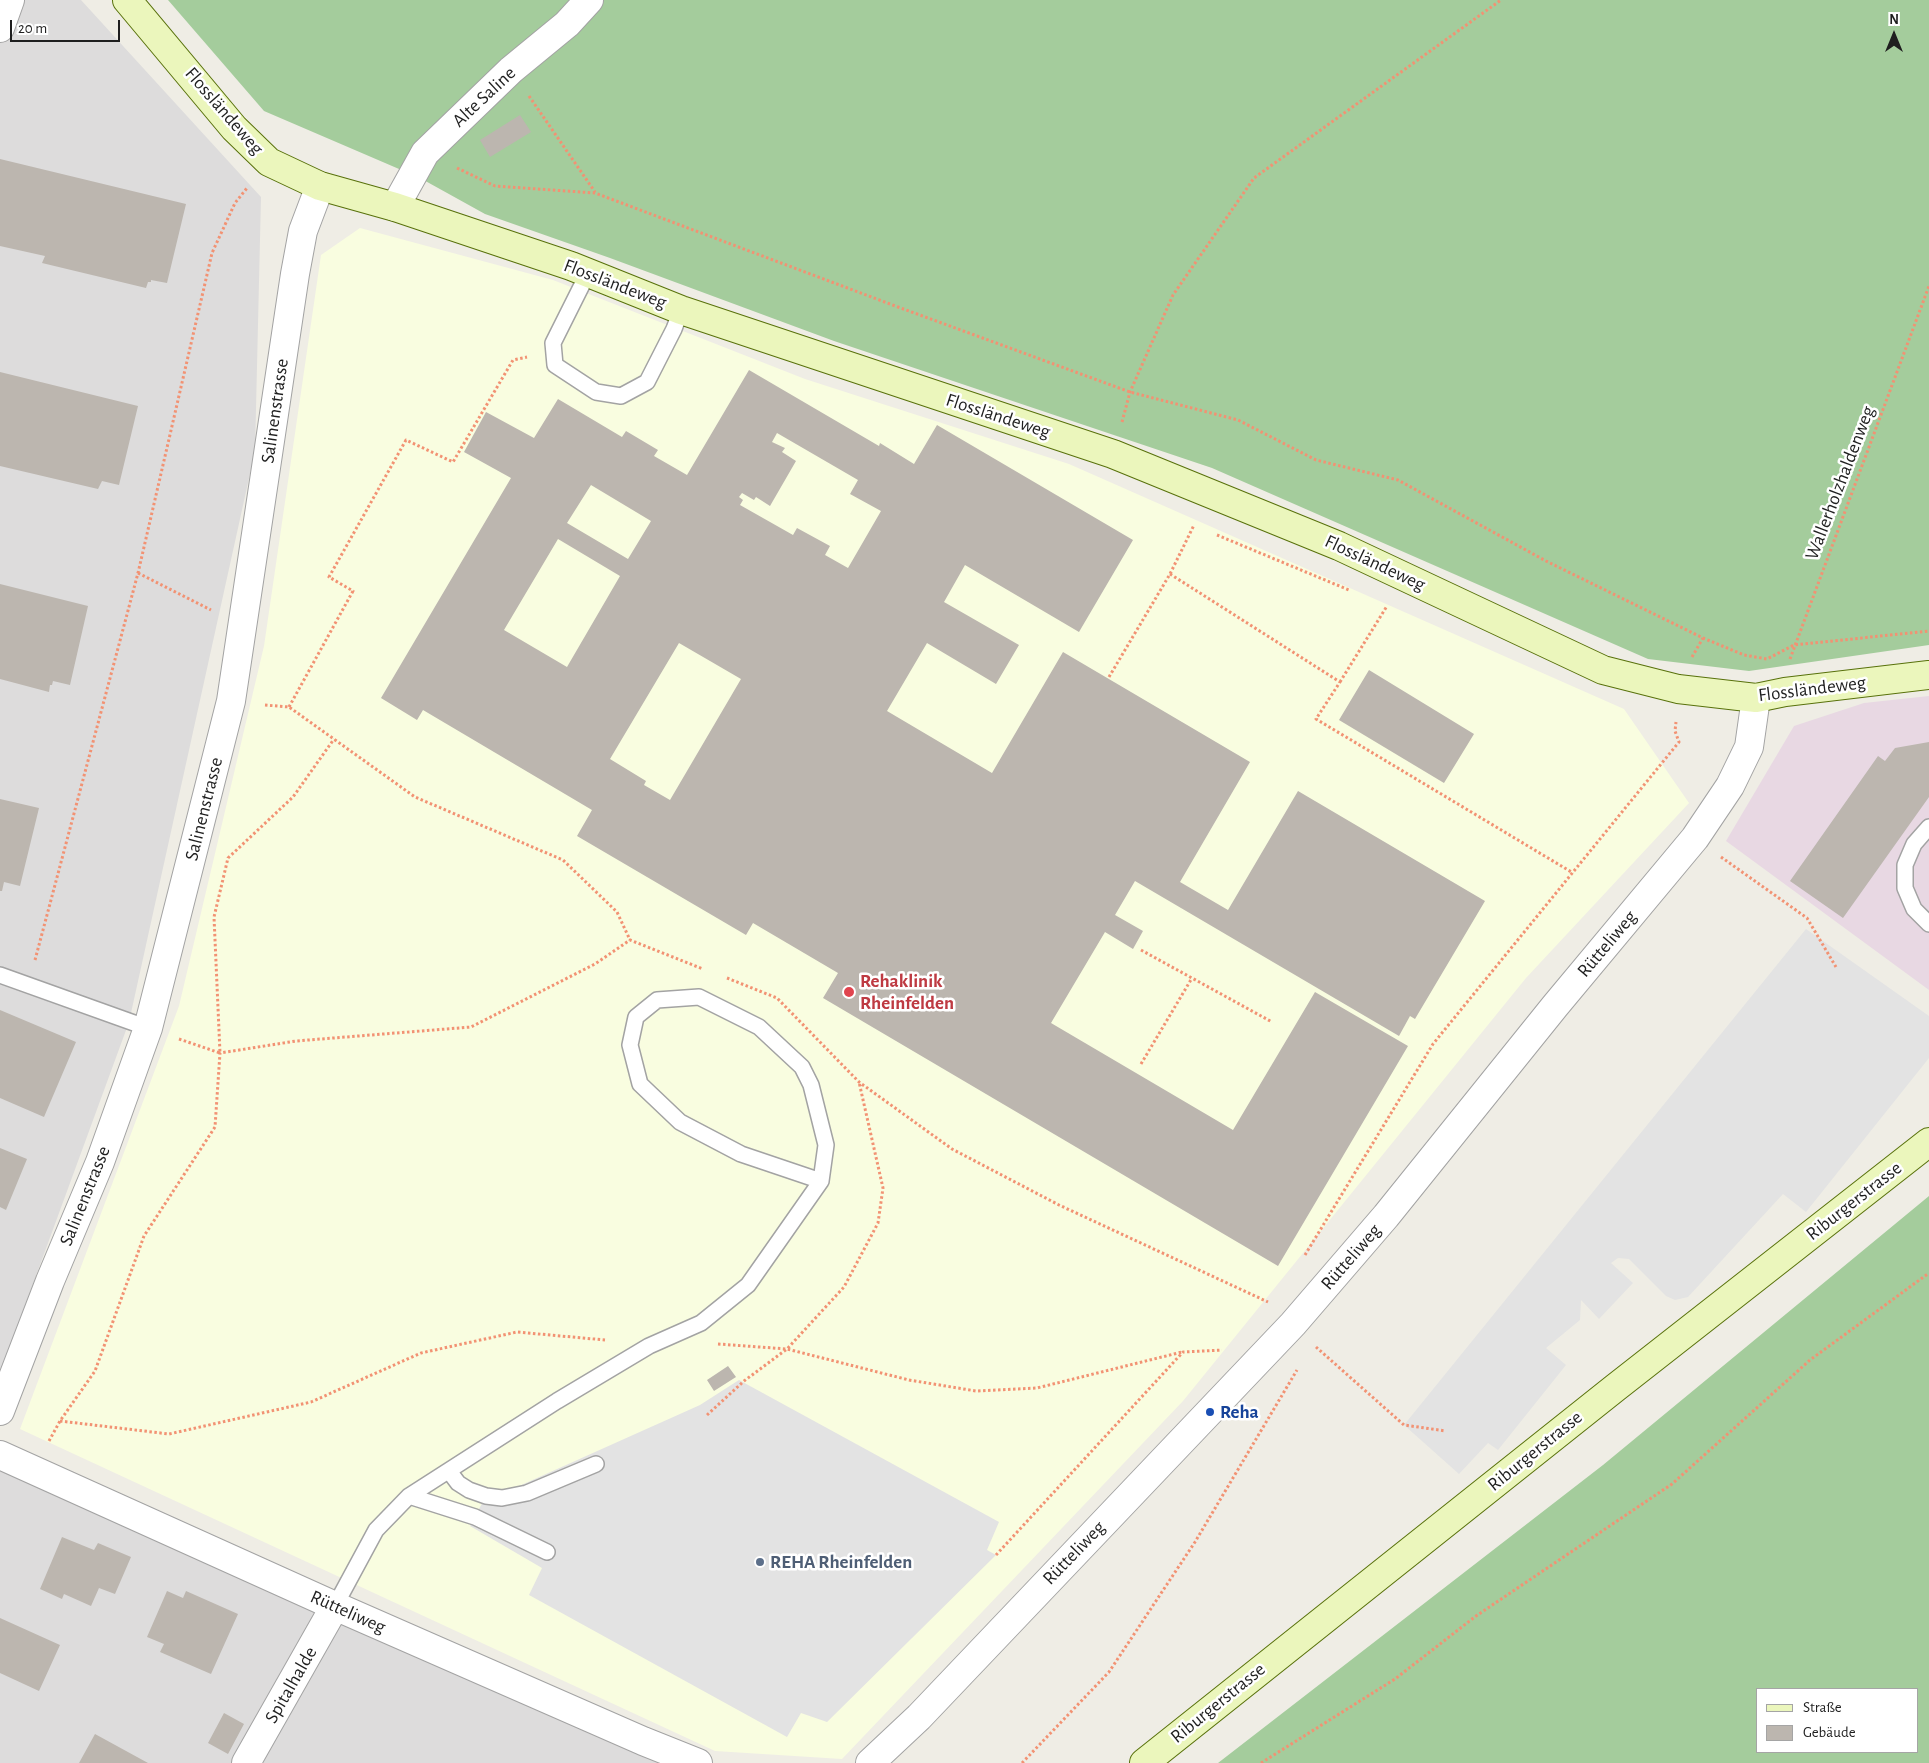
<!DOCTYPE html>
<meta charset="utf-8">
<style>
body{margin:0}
#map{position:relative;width:1929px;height:1763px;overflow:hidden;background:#efede5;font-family:"Alegreya Sans",sans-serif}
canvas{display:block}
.legend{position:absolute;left:1756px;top:1688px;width:162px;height:65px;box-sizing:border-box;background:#fff;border:1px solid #a5a5a5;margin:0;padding:6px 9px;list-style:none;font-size:15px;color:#1f1f1f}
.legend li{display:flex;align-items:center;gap:10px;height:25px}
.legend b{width:25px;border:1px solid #a5a5a5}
.north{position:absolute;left:1869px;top:10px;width:50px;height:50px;-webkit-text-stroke:4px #fff;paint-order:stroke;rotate:0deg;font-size:14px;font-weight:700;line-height:20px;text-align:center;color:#1f1f1f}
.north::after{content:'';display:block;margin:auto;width:18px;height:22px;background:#1f1f1f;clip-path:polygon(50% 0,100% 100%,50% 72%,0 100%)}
.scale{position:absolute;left:10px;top:20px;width:110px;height:22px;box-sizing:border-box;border:2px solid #1f1f1f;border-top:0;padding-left:6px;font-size:15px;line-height:18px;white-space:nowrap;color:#1f1f1f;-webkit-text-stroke:4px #fff;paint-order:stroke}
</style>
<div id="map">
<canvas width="1929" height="1763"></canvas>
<ul class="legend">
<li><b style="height:6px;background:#ebf6bc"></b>Straße</li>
<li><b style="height:14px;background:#bcb6af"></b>Gebäude</li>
</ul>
<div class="north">N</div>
<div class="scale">20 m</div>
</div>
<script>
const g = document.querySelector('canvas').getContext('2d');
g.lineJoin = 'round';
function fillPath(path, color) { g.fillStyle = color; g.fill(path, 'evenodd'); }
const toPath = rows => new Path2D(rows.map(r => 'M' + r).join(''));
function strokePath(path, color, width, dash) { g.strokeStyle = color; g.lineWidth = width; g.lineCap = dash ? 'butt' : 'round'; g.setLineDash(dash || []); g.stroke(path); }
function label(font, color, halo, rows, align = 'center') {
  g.font = font + ' "Alegreya Sans",sans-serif'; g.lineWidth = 5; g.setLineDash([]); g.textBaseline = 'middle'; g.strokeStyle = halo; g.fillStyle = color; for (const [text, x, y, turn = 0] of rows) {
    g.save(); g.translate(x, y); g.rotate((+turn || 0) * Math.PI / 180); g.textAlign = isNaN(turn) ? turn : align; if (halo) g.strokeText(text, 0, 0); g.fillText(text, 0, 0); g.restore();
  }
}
fillPath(toPath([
 [0,0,81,0,261,197,255,451,129,1022,0,1374],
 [0,1460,680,1763,0,1763]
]), '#dddcdc');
fillPath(toPath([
 [1929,696,1929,990,1726,841,1794,726,1864,703]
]), '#e8d8e3');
fillPath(toPath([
 [360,228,553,280,805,379,1069,464,1624,709,1689,803,1526,978,1183,1401,842,1759,715,1751,20,1429,179,1006,264,646,321,255]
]), '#f9fde0');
fillPath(toPath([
 [168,0,1929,0,1929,645,1749,671,1648,659,1212,468,834,341,610,258,485,214,420,178,264,111],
 [1929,1196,1929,1763,1218,1763,1603,1465],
 [1918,1689,1918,1752,1758,1752,1758,1689]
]), '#a4cc9c');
fillPath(toPath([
 [1806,929,1929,1016,1929,1058,1806,1212,1783,1194,1688,1297,1675,1300,1666,1296,1629,1259,1618,1258,1611,1263,1633,1283,1599,1319,1581,1300,1580,1320,1546,1348,1566,1365,1498,1450,1488,1443,1459,1474,1404,1425],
 [739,1380,999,1522,987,1550,996,1555,827,1722,801,1713,787,1737,529,1595,542,1568,470,1526,489,1490,508,1491,700,1405]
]), '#e3e3e3');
fillPath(toPath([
 [520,115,531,132,490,157,480,140],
 [0,159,186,204,167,283,151,280,151,282,148,282,146,288,42,263,45,256,0,246],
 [749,370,879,446,880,443,914,464,937,425,1133,540,1079,632,965,565,944,602,1019,645,996,684,927,643,887,711,992,773,1063,652,1250,762,1180,882,1228,910,1298,791,1485,901,1415,1019,1410,1016,1399,1036,1135,881,1115,915,1143,931,1133,949,1105,932,1051,1023,1233,1130,1315,992,1408,1046,1278,1266,823,998,838,973,753,923,746,935,577,836,592,810,423,710,417,720,381,698,511,478,464,452,486,412,534,438,558,399,622,437,626,431,658,450,654,456,687,475],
 [777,433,858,480,850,494,881,511,848,568,825,555,830,546,797,528,793,535,740,505,743,500,739,497,742,493,754,500,756,497,770,506,796,461,782,452,785,448,772,442],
 [591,485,651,521,628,559,567,523],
 [558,539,620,576,567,667,504,630],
 [679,643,741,679,670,800,644,785,646,781,610,759],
 [0,372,138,406,119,485,102,481,98,489,0,466],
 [0,584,88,606,70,685,53,681,52,685,50,685,49,692,0,679],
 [1369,670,1474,734,1444,783,1339,720],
 [1929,742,1929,797,1843,918,1790,881,1878,756,1885,761,1895,748],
 [0,799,39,808,20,886,4,882,2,891,0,891],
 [0,1010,76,1042,44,1117,0,1098],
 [0,1148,27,1159,6,1210,0,1207],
 [728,1366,736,1377,714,1391,707,1380],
 [62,1537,94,1550,98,1543,131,1557,115,1594,99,1588,91,1606,64,1594,62,1599,40,1589],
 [167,1591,183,1598,186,1591,238,1614,211,1674,160,1652,164,1644,147,1637],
 [0,1618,60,1645,39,1691,0,1673],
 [224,1713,244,1724,228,1754,208,1743],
 [95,1734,148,1763,79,1763]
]), '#bcb6af');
const lane = toPath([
 [588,273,553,343,555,365,596,392,621,396,647,382,674,329,681,310],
 [1929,827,1914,844,1905,865,1905,888,1914,909,1929,924],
 [0,975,148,1028],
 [449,1471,458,1483,469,1490,486,1496,502,1498,527,1493,596,1464],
 [409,1496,475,1517,547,1552],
 [335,1606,376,1530,409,1496,557,1401,649,1346,701,1323,748,1285,821,1181,826,1145,811,1085,802,1067,759,1027,699,997,657,1000,636,1017,630,1045,640,1084,680,1122,741,1154,821,1181]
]);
const street = toPath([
 [0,28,10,0],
 [395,207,425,153,511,70,567,24,589,0],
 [0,1411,50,1281,100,1162,148,1028,231,701,295,274,303,231,320,186],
 [0,1455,335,1606,643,1741,698,1763],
 [246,1763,335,1606],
 [870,1763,919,1717,1293,1324,1386,1216,1555,1006,1695,838,1730,786,1749,747,1756,698]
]);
const secondary = toPath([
 [127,0,234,128,269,162,320,186,395,207,571,266,681,310,1113,454,1339,546,1603,670,1678,689,1756,698,1785,692,1929,675],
 [1144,1763,1615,1388,1929,1142]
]);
strokePath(lane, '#a3a3a3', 18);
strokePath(street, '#a3a3a3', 30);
strokePath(secondary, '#58710b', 30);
strokePath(toPath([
 [529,96,595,192],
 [457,168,495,186,595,193,898,307,1130,392,1238,420,1316,460,1398,480,1546,561,1703,638,1744,655,1767,659,1794,645,1929,631],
 [1122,422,1130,392,1173,295,1254,178,1501,0],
 [1217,535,1349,590],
 [138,573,211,610],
 [1170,574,1340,682,1316,719,1573,873],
 [1692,657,1703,638],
 [1790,659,1929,286],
 [1109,677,1170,574,1194,525],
 [1340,682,1387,606],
 [265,705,289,707,415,797,563,860,617,912,630,940],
 [289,707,353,591,329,577,406,440,453,462,513,360,527,357],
 [1721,857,1807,918,1836,967],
 [1141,950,1272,1022],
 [35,960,138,573,212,253,235,203,247,188],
 [727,978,777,998,859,1082,952,1149,1059,1205,1268,1302],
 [179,1039,220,1053,214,917,228,858,293,797,334,739],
 [1141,1064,1192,978],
 [1305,1255,1433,1044,1679,742,1675,731,1676,722],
 [718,1344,787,1349,909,1380,976,1391,1037,1388,1182,1352],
 [1316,1347,1404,1425,1446,1431],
 [707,1415,744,1381,787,1349,844,1287,878,1223,883,1188,859,1082],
 [60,1421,169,1434,311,1402,421,1353,517,1332,605,1340],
 [49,1441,60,1421,95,1371,144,1236,215,1127,220,1053,296,1041,471,1027,595,964,630,940,703,969],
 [996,1555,1183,1352,1222,1350],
 [1022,1763,1109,1672,1195,1542,1297,1370],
 [1261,1763,1395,1679,1476,1616,1672,1484,1810,1360,1929,1273]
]), '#f29273', 3, [2.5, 2.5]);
strokePath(lane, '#fff', 15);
strokePath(street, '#fff', 28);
strokePath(secondary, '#ebf6bc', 28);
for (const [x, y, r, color] of [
 [849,992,6,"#e0444e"],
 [1210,1412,5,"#1a4fb4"],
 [760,1562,5,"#5c6f8a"]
]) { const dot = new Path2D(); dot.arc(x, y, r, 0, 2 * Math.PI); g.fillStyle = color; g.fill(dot); strokePath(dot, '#fff', 2); }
label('19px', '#1f1f1f', '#fff', [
 ["Alte Saline",484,97,-43],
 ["Flossländeweg",224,111,49],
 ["Flossländeweg",615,284,21],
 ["Salinenstrasse",275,411,-82],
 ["Flossländeweg",998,416,18],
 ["Wallerholzhaldenweg",1840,483,-69],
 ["Flossländeweg",1375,563,25],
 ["Flossländeweg",1812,689,-7],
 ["Salinenstrasse",204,809,-76],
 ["Rütteliweg",1607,944,-50],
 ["Salinenstrasse",85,1196,-68],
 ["Riburgerstrasse",1854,1201,-38],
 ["Rütteliweg",1351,1257,-49],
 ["Riburgerstrasse",1535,1451,-39],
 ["Rütteliweg",1074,1553,-46],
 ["Rütteliweg",348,1612,24],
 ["Spitalhalde",291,1685,-60],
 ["Riburgerstrasse",1218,1703,-39]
]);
label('bold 19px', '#be3a42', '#fff', [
 ["Rehaklinik",860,981],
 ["Rheinfelden",860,1003]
], 'left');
label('bold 19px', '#164399', '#fff', [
 ["Reha",1220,1412]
], 'left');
label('bold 19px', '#4e5e75', '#fff', [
 ["REHA Rheinfelden",770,1562]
], 'left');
</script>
